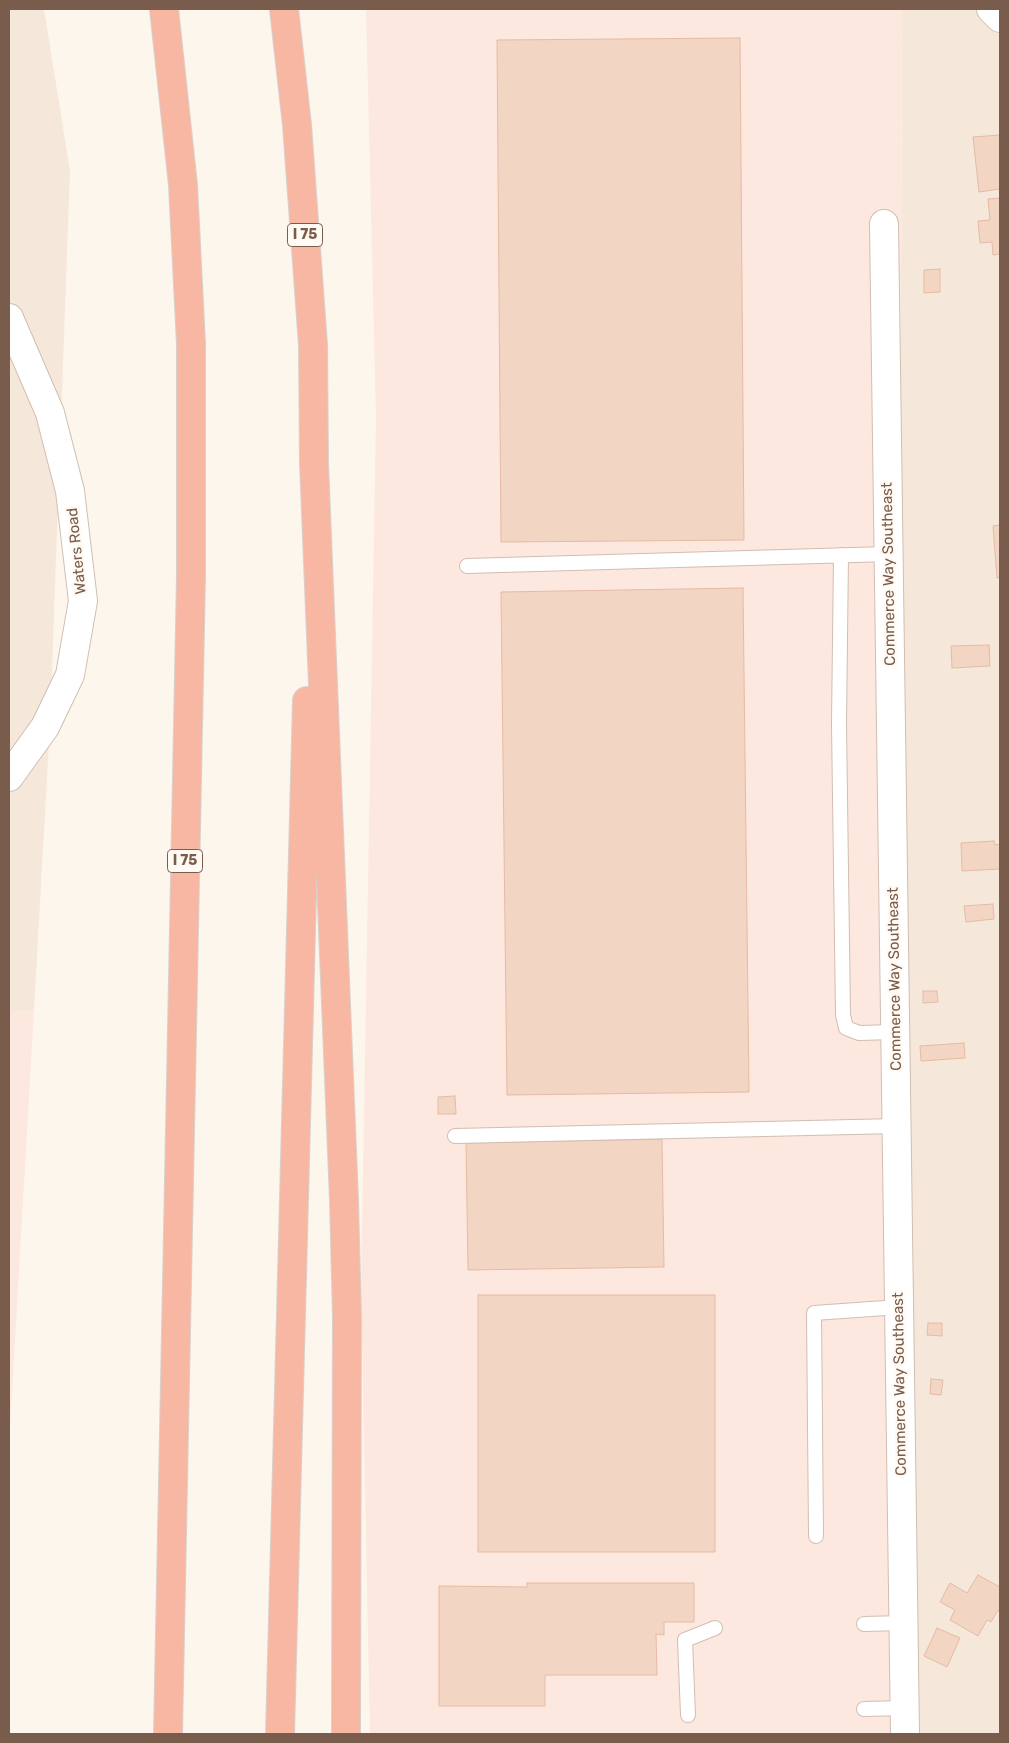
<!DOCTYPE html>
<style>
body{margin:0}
#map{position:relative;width:1009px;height:1743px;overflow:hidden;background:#fdf6ec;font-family:Rubik,sans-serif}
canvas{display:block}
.frame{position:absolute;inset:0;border:10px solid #7a5c4d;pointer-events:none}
</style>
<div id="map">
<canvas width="1009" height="1743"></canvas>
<div class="frame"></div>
</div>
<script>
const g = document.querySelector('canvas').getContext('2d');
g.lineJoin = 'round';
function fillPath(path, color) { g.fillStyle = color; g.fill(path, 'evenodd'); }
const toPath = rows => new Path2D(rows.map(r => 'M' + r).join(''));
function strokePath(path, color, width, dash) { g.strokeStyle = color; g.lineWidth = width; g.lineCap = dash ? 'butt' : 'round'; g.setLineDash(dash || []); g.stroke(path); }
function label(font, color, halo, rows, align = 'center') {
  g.font = font + ' Rubik,sans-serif'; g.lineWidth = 5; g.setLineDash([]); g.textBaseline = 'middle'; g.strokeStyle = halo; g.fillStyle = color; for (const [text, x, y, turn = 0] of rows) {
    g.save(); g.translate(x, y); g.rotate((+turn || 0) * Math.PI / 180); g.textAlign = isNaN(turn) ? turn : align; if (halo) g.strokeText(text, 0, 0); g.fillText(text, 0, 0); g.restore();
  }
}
fillPath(toPath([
 [9,9,44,9,70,171,50,725,34,1010,9,1013],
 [902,9,1000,9,1000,1734,908,1734,900,549]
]), '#f5e8da');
fillPath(toPath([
 [366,9,902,9,900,549,908,1734,370,1734,361,1288,376,417],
 [34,1010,9,1445,9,1013]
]), '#fde8e0');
const building = toPath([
 [740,38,744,540,501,542,497,40,740,38],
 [1000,135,1000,189,979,192,973,137,1000,135],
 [1000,198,1000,254,993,255,992,242,980,243,978,221,990,220,988,199,1000,198],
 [940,269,940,292,924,293,924,270,940,269],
 [1000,525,1000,577,997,578,993,526,1000,525],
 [743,588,749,1092,507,1095,501,592,743,588],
 [989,645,990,666,952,668,951,646,989,645],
 [994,841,995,845,1000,844,1000,869,962,871,961,843,994,841],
 [993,904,994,919,966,922,964,906,993,904],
 [923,991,937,991,938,1002,923,1003,923,991],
 [964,1043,965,1058,921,1061,920,1046,964,1043],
 [455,1096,456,1114,438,1114,438,1097,455,1096],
 [662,1139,664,1267,468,1270,466,1143,662,1139],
 [478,1295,715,1295,715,1552,478,1552,478,1295],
 [928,1323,942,1323,942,1336,927,1335,928,1323],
 [931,1379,943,1380,941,1395,930,1394,931,1379],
 [978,1575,1000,1587,1000,1611,998,1610,991,1622,987,1620,978,1636,950,1620,955,1610,940,1602,950,1583,967,1593,978,1575],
 [527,1583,694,1583,694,1622,664,1622,664,1635,656,1634,657,1675,545,1675,545,1706,439,1706,439,1586,527,1587,527,1583],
 [937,1628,960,1638,947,1667,924,1656,937,1628]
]);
fillPath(building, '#f3d5c3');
strokePath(building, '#e6bba3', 1);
const lane = toPath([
 [841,555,839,724,843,1015,846,1028,859,1033,895,1032],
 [467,566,889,554],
 [455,1136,897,1126],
 [816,1536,814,1313,899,1307],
 [864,1624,903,1623],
 [864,1709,905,1708],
 [688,1715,685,1640,715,1628]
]);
const street = toPath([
 [991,9,1000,18],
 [884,224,905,1734],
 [9,318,50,413,70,491,83,601,70,675,45,727,9,777]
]);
const highway = toPath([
 [164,9,183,185,191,344,191,576,168,1734],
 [284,9,297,125,313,345,314,463,344,1200,347,1317,346,1734],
 [280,1734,307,701]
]);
strokePath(lane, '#d1beb0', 16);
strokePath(street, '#d1beb0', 30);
strokePath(highway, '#dad1cd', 30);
strokePath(lane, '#fff', 14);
strokePath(street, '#fff', 28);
strokePath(highway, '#f7b7a3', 28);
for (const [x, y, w] of [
 [305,235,35],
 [185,861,35]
]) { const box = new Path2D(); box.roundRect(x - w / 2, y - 11.5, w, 23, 4); g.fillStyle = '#fffaf3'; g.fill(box); strokePath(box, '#7a5c4d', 1); }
label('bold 14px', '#7a5c4d', null, [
 ["I 75",305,235],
 ["I 75",185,861]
]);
label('15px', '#7a5c4d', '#fffaf3', [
 ["Waters Road",77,551,-96],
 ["Commerce Way Southeast",889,574,-91],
 ["Commerce Way Southeast",895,979,-91],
 ["Commerce Way Southeast",900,1384,-91]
]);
</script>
